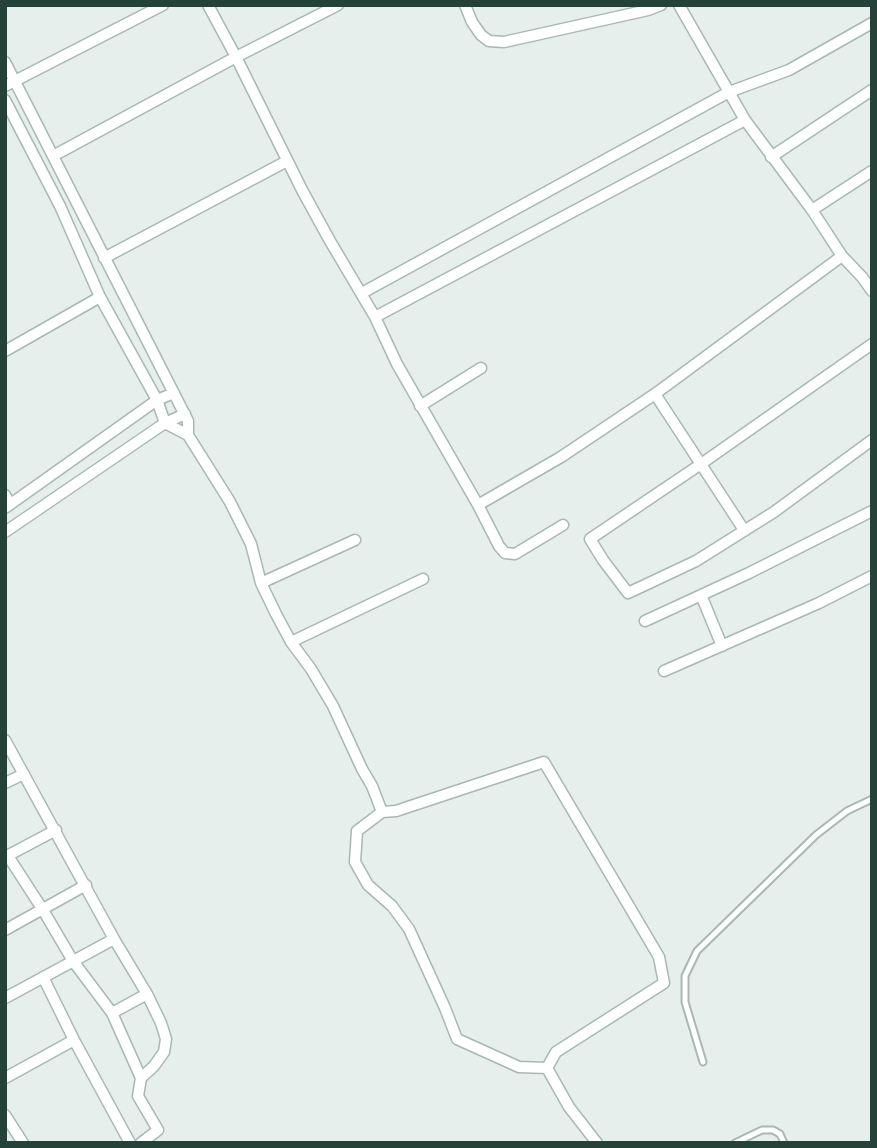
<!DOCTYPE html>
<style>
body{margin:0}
#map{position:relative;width:877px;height:1148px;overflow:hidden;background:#e6efeb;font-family:Cabin,sans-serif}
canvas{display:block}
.frame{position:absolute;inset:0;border:7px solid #24423a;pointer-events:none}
</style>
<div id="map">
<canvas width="877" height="1148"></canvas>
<div class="frame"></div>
</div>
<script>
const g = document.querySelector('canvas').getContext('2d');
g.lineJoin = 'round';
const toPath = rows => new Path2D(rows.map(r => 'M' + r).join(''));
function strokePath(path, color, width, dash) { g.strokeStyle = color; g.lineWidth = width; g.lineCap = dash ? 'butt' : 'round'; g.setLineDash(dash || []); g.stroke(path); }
const service = toPath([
 [703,1062,685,1002,685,976,697,951,816,835,847,811,872,799],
 [735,1143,762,1130,773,1130,780,1134,784,1143]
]);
const minor = toPath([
 [208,5,236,57,302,190,330,241,375,317,397,364,478,505,499,546,505,553,515,554,563,525],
 [465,5,472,22,481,35,489,41,504,42,648,10,661,5],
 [679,5,745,120,812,210,842,256,862,277,872,291],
 [5,62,188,421,188,435],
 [5,86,163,5],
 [5,100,60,206,100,297,157,400,165,423,188,435,230,502,251,544,261,583,276,614,291,642,311,669,333,706,362,769,372,786,382,812,357,831,355,862,368,885,392,906,409,929,445,1008,457,1039,519,1067,547,1068,569,1107,597,1143],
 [53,156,236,57,338,5],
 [771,157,872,90],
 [812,210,872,171],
 [104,258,287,161],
 [362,293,729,92,789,70,872,23],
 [375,317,745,120],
 [872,344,701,464,590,539,603,560,628,593,696,561,774,512,872,440],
 [5,351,100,297],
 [655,394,744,530],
 [420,406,481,368],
 [5,495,10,504],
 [478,505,561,457,655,394,842,256],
 [5,508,157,400,174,393],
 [5,532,165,423,185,414],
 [261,583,355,540],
 [701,595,722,646],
 [645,621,749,573,872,511],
 [291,642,423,579],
 [664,671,819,603,872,576],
 [5,740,114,939,147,994,161,1023,166,1039,164,1052,154,1066,141,1078,138,1096,158,1130,141,1143],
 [5,783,24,774],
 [382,812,396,811,544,762,659,957,664,983,556,1052,547,1068],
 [8,856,43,910,73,961,112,1013,141,1078],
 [5,857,56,830],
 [5,930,86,885],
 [43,977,74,1040,130,1143],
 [5,998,114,939],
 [112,1013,147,994],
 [5,1078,74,1040],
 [5,1115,23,1143]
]);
strokePath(service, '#a8b8b2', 9);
strokePath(minor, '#a8b8b2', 13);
strokePath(service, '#fff', 5);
strokePath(minor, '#fff', 10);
</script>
